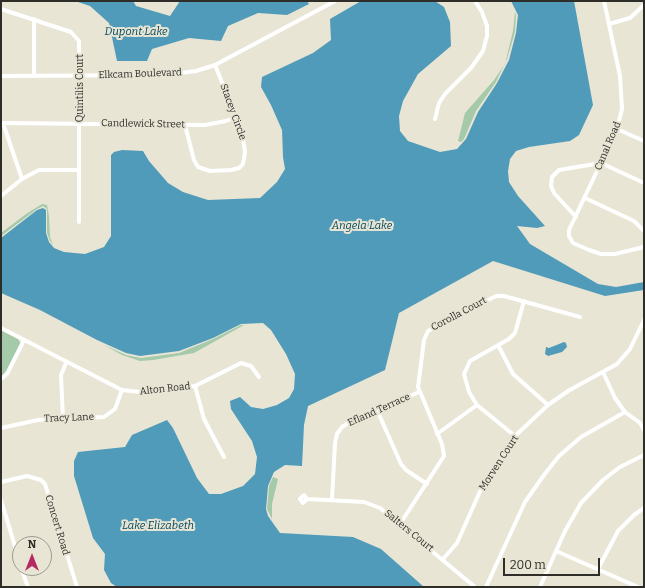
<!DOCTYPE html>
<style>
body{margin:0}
#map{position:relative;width:645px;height:588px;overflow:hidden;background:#e8e5d5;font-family:Bitter,serif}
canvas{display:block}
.frame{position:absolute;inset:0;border:2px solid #2f2d28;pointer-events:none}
.north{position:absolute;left:12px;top:536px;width:40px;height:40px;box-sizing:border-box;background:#e8e5d5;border:1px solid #9e9b90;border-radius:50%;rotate:0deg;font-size:11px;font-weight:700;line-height:16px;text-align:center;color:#2f2d28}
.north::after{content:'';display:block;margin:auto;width:14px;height:18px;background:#b62962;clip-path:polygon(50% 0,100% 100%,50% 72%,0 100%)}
.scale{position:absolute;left:503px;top:558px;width:97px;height:18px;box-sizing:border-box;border:2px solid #2f2d28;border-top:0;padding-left:5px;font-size:12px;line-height:14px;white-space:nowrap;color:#2f2d28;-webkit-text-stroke:3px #e8e5d5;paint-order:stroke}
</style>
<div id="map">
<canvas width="645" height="588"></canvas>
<div class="frame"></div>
<div class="north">N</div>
<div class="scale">200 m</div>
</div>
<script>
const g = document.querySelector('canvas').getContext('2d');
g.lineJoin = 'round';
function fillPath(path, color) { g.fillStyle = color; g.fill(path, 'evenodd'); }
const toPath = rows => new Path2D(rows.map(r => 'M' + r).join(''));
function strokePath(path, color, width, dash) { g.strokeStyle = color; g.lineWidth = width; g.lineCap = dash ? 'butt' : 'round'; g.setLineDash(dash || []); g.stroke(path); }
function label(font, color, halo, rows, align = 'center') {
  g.font = font + ' Bitter,serif'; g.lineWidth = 4; g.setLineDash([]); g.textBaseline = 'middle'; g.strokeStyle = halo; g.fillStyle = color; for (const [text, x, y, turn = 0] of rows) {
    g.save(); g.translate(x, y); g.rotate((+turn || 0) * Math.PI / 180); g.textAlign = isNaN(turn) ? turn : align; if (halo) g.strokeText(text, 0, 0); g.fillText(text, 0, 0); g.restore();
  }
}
fillPath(toPath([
 [515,12,516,15,515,32,507,59,496,82,476,111,464,139,461,142,458,141,465,113,494,80,505,64,513,31],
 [42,204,47,205,49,216,50,237,53,245,50,241,47,233,47,209,43,206,37,209,1,236,1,233,26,214],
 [241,325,244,325,194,353,153,360,140,361,122,355,104,345,126,355,141,358,179,353,213,339],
 [1,330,18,339,21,344,7,370,1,377],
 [273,477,278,479,272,504,272,519,267,509,269,486]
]), '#a5caaa');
fillPath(toPath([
 [75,1,133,1,136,6,170,16,180,1,307,1,309,4,287,15,258,13,228,26,221,41,189,38,152,49,147,61,117,61,109,23,90,6],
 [361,1,435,1,444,7,450,22,451,46,418,74,403,101,399,116,400,131,408,141,440,152,457,149,466,139,478,112,497,83,509,60,516,33,518,15,511,1,574,1,593,105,579,135,570,141,529,147,516,151,510,159,508,171,509,182,518,196,545,226,537,228,517,226,530,244,598,284,616,287,644,282,644,290,605,296,493,261,399,313,385,370,308,406,304,425,302,466,285,465,274,472,268,486,266,509,268,516,280,533,353,537,381,549,424,587,117,587,111,583,104,570,105,554,93,538,74,476,74,461,78,452,125,447,132,435,167,420,173,428,197,478,209,494,221,494,243,486,255,474,257,457,252,441,231,409,230,401,240,397,251,407,263,409,277,405,289,398,294,389,295,374,286,354,271,330,263,323,241,324,213,338,179,351,140,356,126,353,97,340,40,310,1,293,1,238,37,210,43,208,46,210,46,233,49,242,54,248,64,252,85,254,104,247,111,236,111,155,114,152,122,150,143,151,149,161,168,183,183,192,208,200,260,198,277,182,285,169,283,157,282,130,271,105,261,87,262,77,313,53,331,40,330,19],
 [564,342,566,343,567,347,562,352,548,356,545,354,546,347,549,348]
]), '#4f9bb9');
strokePath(toPath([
 [604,1,620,76,622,109,617,129,569,230,569,236,573,243,589,250,601,254,615,254,644,247],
 [1,9,71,32,79,41,79,222],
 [34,19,34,75],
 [609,24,630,18,644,5],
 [1,76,166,75,196,71,215,65,335,1],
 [435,119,439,103,445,94,471,68,483,51,487,36,487,26,482,12,475,1],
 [1,123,205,125,226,121,236,117],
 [3,123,22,179],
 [185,125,194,160,198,167,210,171,231,170,239,168,243,164,245,152,242,132,215,65],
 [617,129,644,141],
 [1,196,22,179,39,170,79,170],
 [585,198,634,221,644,231],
 [576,217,554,193,551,186,552,177,559,170,601,163,644,183],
 [1,328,122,390,140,392,195,386,241,363,251,366,259,377],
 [498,345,513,374,548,405],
 [603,372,615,398,625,412,640,423,644,430],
 [1,379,7,374,24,340],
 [195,386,204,419,224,457],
 [377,410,401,464,406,470,427,484],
 [63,419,61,375,66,363],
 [1,428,38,420,104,417,115,409,122,390],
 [437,434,477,405],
 [515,436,477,405,469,392,464,374,470,361,509,339,515,333,524,301],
 [1,482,27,476,41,480,45,484,77,587],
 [307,499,304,495,300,499,303,503,307,499,364,502,380,508,475,587],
 [1,500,20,563],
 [332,500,335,443,337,434,342,427,350,422,419,392],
 [400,524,444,456,442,444,418,387,424,340,428,331,496,296,504,296,580,317],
 [556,551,638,587],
 [443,559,457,543,482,487,515,436,548,405,568,391,617,364,630,349,644,320],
 [21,568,28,587],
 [598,569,618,531,634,515,644,508],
 [486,587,525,502,544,475,559,456,581,437,625,412],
 [540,587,565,531,581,503,603,480,620,467,644,455]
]), '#fff', 4);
label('10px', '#2f2d28', '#e8e5d5', [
 ["Elkcam Boulevard",140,74,-2],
 ["Quintilis Court",80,88,-90],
 ["Stacey Circle",233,112,70],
 ["Candlewick Street",143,124,1],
 ["Canal Road",608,146,-67],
 ["Corolla Court",459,314,-28],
 ["Alton Road",165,389,-6],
 ["Efland Terrace",379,410,-24],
 ["Tracy Lane",69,418,-2],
 ["Morven Court",499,463,-57],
 ["Concert Road",57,525,73],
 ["Salters Court",409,531,39]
]);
label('italic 11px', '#01465b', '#e8e5d5', [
 ["Dupont Lake",136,32],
 ["Angela Lake",362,226],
 ["Lake Elizabeth",158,526]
]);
</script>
